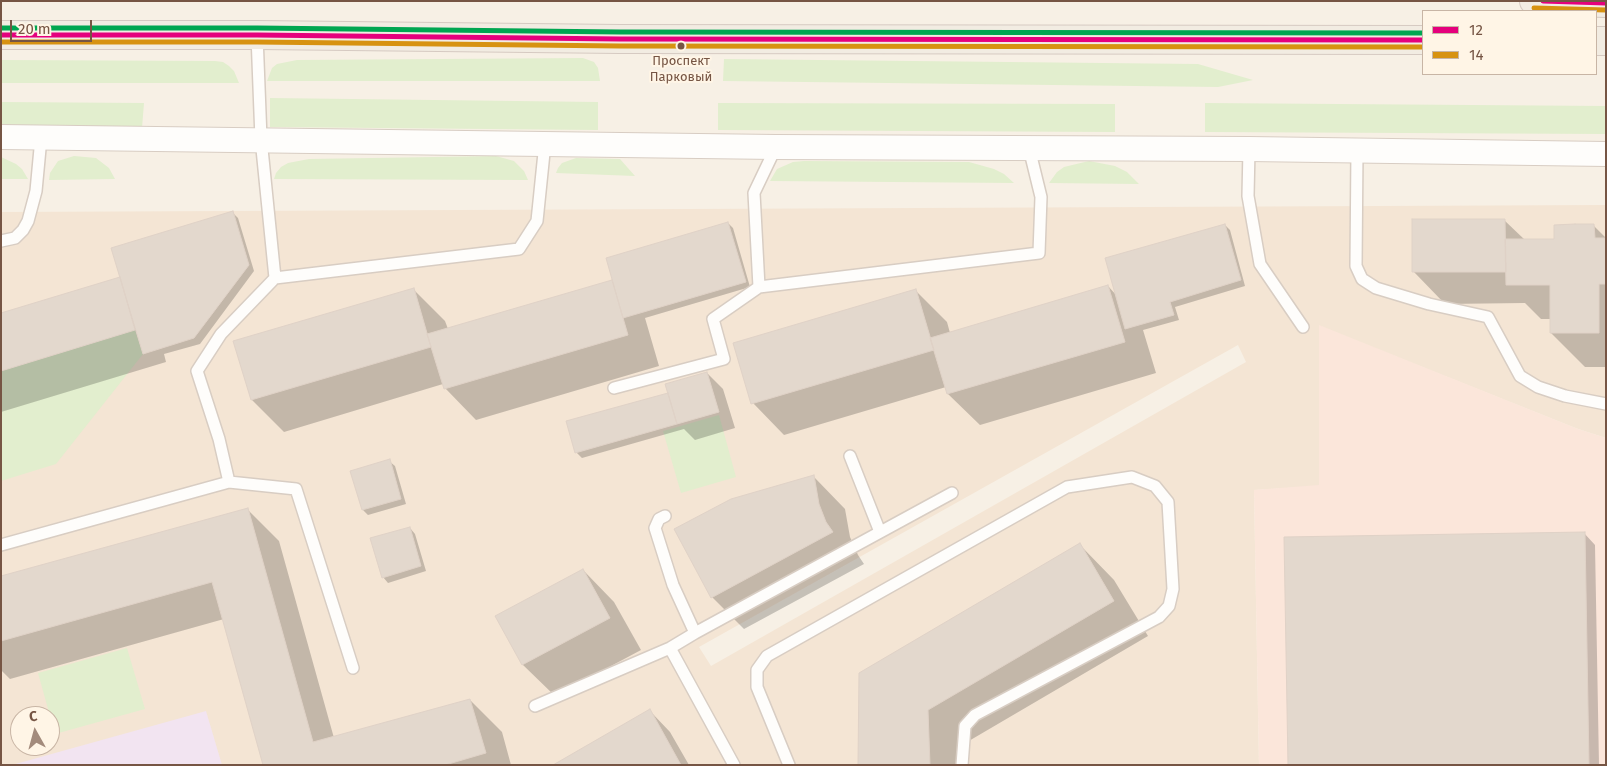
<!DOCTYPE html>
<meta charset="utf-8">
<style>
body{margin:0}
#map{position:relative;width:1607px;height:766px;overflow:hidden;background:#f7f0e5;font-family:"Fira Sans",sans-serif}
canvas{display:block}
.frame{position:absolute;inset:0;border:2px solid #765544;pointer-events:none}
.legend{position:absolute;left:1422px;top:10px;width:175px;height:65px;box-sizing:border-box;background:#fff5e6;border:1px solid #c8b5a5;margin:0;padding:6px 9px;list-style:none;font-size:15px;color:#765544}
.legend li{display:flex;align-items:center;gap:10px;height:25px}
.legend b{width:25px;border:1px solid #c8b5a5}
.north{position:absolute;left:10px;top:706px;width:50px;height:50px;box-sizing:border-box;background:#fff5e6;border:1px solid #c8b5a5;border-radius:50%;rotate:353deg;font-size:14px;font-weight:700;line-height:20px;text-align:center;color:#765544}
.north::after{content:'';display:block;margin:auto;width:18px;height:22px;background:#a38b7c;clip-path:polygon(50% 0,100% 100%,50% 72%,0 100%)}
.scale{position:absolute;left:10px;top:20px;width:82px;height:22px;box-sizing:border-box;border:2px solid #765544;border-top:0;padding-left:6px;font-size:15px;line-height:18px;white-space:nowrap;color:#765544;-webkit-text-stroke:4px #fff5e6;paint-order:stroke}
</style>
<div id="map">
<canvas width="1607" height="766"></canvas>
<div class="frame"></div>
<ul class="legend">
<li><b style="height:6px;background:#e5007d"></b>12</li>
<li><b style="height:6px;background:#d79211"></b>14</li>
</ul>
<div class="north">С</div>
<div class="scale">20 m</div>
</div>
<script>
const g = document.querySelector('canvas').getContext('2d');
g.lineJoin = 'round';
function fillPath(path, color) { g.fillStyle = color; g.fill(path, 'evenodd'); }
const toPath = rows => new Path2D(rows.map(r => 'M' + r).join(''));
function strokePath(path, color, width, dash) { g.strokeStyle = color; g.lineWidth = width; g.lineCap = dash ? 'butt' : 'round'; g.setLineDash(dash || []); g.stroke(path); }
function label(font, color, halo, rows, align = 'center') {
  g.font = font + ' "Fira Sans",sans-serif'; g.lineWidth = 4; g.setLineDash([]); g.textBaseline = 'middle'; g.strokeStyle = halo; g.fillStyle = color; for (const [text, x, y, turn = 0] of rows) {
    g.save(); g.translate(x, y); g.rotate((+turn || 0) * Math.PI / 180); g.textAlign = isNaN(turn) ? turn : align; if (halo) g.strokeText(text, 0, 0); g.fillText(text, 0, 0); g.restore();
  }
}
fillPath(toPath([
 [1606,205,1606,438,1578,429,1319,326,1319,486,1254,490,1259,765,1,765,1,212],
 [1238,345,1246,362,711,666,699,647],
 [20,716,50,716,50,746,20,746]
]), '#f4e5d4');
fillPath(toPath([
 [1319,325,1578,429,1606,438,1606,765,1259,765,1254,490,1319,485]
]), '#fbe6da');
fillPath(toPath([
 [206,711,222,765,12,765]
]), '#f2e4f1');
fillPath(toPath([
 [583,58,594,62,598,68,600,81,267,81,272,68,277,64,297,60],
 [724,59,1198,64,1253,80,1218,87,723,81],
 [1,60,215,61,223,62,229,66,234,71,239,83,1,83],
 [270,98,598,102,598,130,270,127],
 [1,102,144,103,142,128,1,127],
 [718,103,1115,104,1115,132,718,130],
 [1205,103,1606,106,1606,134,1205,132],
 [74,156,96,158,109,168,115,179,49,180,50,173,58,161],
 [496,156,514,161,524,171,528,180,274,179,276,173,281,167,288,163,309,159],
 [1,157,16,164,22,169,28,179,1,179],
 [576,158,620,159,635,176,556,173,558,168,562,163],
 [804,161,969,162,994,169,1004,174,1014,183,770,181,777,169,793,162],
 [1089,161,1115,166,1127,172,1139,184,1049,183,1057,172,1064,167],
 [135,330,143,354,56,464,1,481,1,371],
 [719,415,736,477,681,493,663,431],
 [127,648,145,709,55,734,38,673]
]), '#e2eece');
fillPath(toPath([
 [233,213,238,218,254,271,200,344,164,354,166,362,1,412,1,314,119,279],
 [1504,220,1525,240,1556,240,1594,226,1606,238,1606,367,1585,367,1551,333,1551,319,1541,319,1525,303,1445,304,1414,272],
 [728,223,733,228,750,287,645,318,659,366,476,420,445,388,443,384,284,432,252,400,235,342,414,290,445,321,448,329,614,281],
 [1225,225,1230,230,1245,286,1175,307,1179,320,1143,330,1156,373,980,425,948,394,946,387,784,435,753,403,915,290,947,322,950,333,1108,286,1117,296],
 [707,373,723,389,735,428,695,440,684,429,582,458,576,452],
 [389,461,395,466,406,504,368,515,363,510],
 [814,477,845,509,850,537,858,555,864,564,744,629,712,597],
 [247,509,279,541,334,738,470,700,502,732,511,765,264,765,224,619,10,679,1,670,1,578],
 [410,528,415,534,426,571,388,583,383,577],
 [1584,533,1595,545,1599,765,1289,765],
 [1080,545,1114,580,1148,636,962,745,963,765,860,765],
 [583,570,614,602,641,650,555,696,523,665,497,617],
 [650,711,670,732,689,765,556,765]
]), '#0003');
const building = toPath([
 [233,211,249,265,194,338,143,354,111,248,233,211],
 [1412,219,1505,219,1506,272,1412,272,1412,219],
 [728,222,746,282,623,318,606,258,728,222],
 [1225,224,1241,280,1170,302,1174,315,1125,329,1105,258,1225,224],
 [1575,224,1594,224,1595,238,1606,238,1606,284,1599,284,1599,333,1550,333,1550,285,1506,285,1505,239,1554,239,1554,225,1575,224],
 [120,277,135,330,1,371,1,313,120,277],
 [612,280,628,335,444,389,427,334,612,280],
 [1108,285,1125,342,947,394,930,338,1108,285],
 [414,288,431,347,251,400,233,341,414,288],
 [916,289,934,350,751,404,733,343,916,289],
 [707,372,719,412,677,424,665,384,707,372],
 [668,393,677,424,575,453,566,421,668,393],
 [390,459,401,499,362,510,350,471,390,459],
 [814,475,819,504,826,522,833,532,711,598,674,529,731,499,814,475],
 [248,508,313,742,470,699,486,753,445,765,263,765,212,582,1,641,1,576,248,508],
 [410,527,421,566,382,578,370,538,410,527],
 [1585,532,1589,765,1288,765,1284,537,1585,532],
 [1080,543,1114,601,928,710,930,765,858,765,859,673,1080,543],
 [583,569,610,618,522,665,495,616,583,569],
 [650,709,681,765,553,765,650,709]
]);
fillPath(building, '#e3d8cd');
strokePath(building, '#e0d2c7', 1);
const lane = toPath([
 [776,147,754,193,759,287,1039,253,1041,197,1029,148],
 [1249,149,1248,196,1260,264,1303,327],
 [1357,150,1356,266,1362,279,1376,288,1429,304,1488,317,1520,376,1538,387,1565,396,1606,404],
 [1,241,15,238,23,230,28,221,36,191,41,138],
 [275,278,519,249,537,221,545,143],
 [614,388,724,359,713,319,759,287],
 [850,456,880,532],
 [229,482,219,439,197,371,221,334,275,278,261,139,257,35],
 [665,516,659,519,655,528,673,585,695,633],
 [1,545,229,482,296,489,353,668],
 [670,648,734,765],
 [535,706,670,648,695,633,952,493],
 [789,765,757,687,757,670,767,656,1067,487,1132,477,1155,486,1168,502,1173,589,1169,606,1159,617,975,715,965,726,962,765]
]);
const street = toPath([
 [1,137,776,147,1249,149,1606,154]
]);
const primary = toPath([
 [1534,1,1606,3],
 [1,35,257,35,620,39,1423,40],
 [1596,41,1606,41]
]);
strokePath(lane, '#d8cdc3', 14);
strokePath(street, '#d8cdc3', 26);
strokePath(primary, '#d6cac2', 30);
strokePath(lane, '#fefdfb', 11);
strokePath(street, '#fefdfb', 24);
strokePath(primary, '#f2ece2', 28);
strokePath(toPath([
 [1543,1,1606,3],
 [1,35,257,35,620,39,1423,40]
]), '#e5007d', 5);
strokePath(toPath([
 [1534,8,1606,10],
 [1,42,257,42,620,46,1423,47]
]), '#d79211', 5);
strokePath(toPath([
 [1,28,257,28,620,32,1423,33]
]), '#00a651', 5);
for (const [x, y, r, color] of [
 [681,46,4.5,"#765544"]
]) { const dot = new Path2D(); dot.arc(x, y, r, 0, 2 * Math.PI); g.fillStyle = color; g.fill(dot); strokePath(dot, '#fff5e6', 2); }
label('13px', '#765544', '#fff5e6', [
 ["Проспект",681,61],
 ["Парковый",681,77]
]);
</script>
